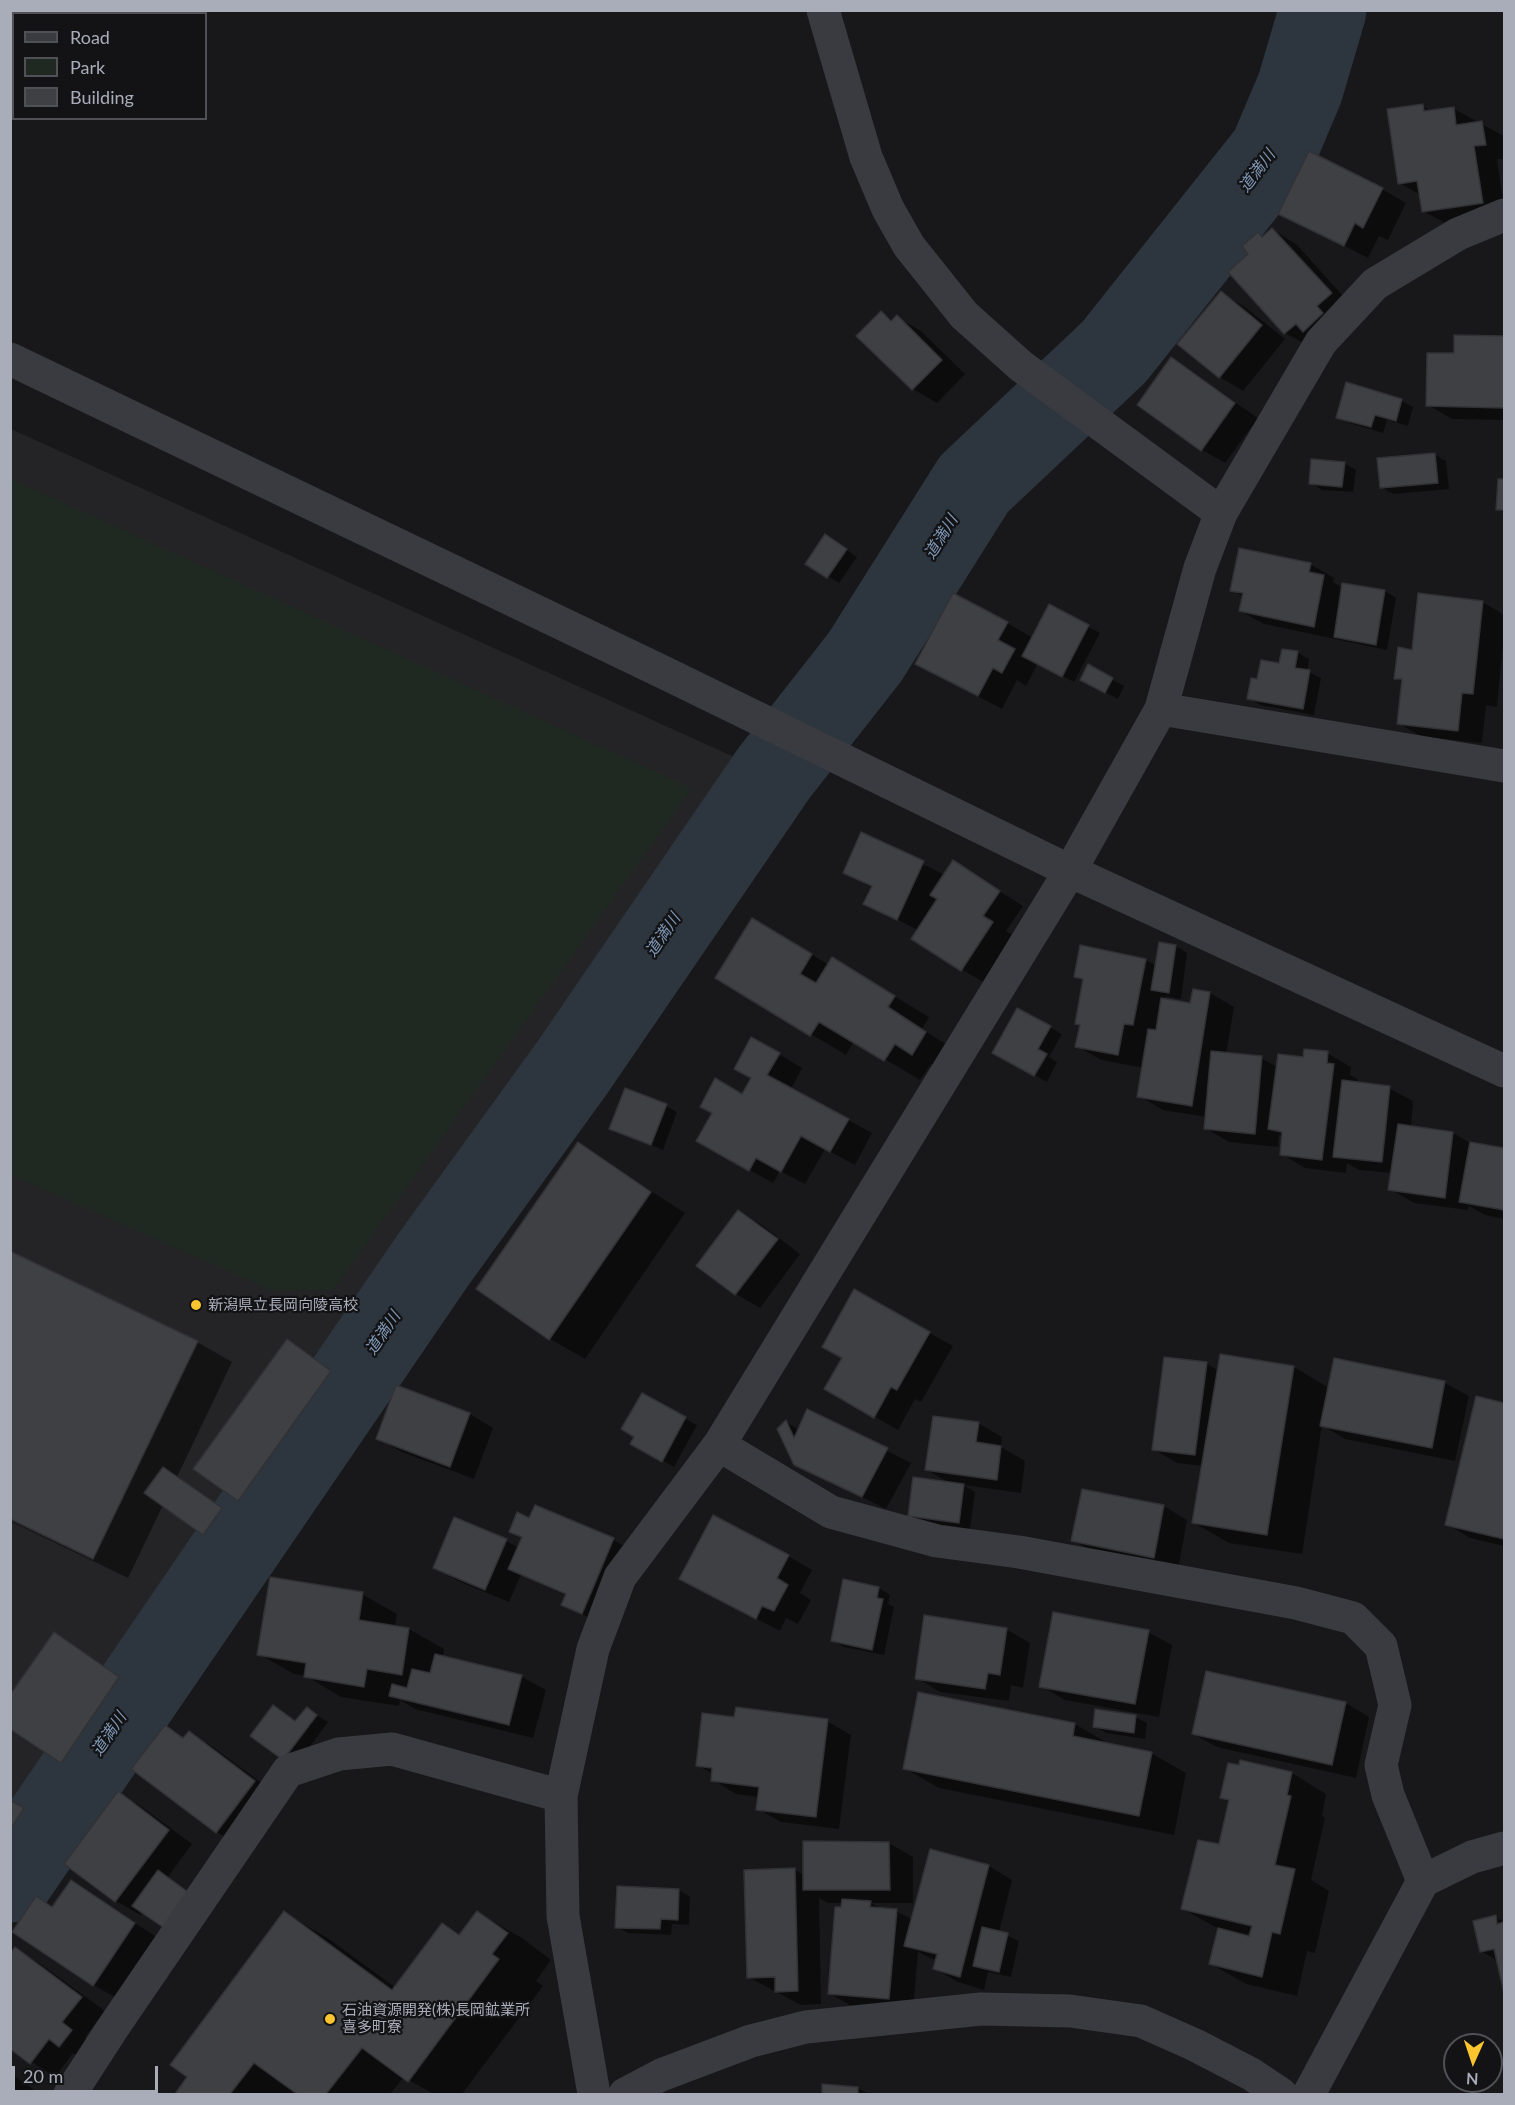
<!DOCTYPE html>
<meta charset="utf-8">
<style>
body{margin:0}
#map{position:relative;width:1515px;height:2105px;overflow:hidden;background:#18181a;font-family:Lato,sans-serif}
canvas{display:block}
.frame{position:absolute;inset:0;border:12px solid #a9adba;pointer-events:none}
.legend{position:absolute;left:12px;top:12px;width:195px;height:108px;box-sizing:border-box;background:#131315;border:2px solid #4f5157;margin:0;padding:8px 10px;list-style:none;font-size:18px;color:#a9adba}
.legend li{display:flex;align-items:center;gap:12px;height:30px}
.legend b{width:30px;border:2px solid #4f5157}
.north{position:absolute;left:1443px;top:2033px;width:60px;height:60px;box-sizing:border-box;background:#131315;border:2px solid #4f5157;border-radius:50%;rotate:183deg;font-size:16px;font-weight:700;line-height:24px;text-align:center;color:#a9adba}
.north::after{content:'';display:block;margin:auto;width:21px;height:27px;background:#fac52f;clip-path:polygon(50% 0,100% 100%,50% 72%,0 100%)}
.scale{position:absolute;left:12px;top:2066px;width:146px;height:27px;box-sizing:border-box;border:3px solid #a9adba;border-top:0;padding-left:8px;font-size:18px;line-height:21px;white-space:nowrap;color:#a9adba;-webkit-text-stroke:4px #131315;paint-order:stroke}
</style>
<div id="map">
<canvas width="1515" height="2105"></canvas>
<div class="frame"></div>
<ul class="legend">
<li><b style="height:8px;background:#3a3b41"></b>Road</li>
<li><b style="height:16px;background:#1f2821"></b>Park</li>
<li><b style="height:16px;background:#3f4044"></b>Building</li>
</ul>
<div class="north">N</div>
<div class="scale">20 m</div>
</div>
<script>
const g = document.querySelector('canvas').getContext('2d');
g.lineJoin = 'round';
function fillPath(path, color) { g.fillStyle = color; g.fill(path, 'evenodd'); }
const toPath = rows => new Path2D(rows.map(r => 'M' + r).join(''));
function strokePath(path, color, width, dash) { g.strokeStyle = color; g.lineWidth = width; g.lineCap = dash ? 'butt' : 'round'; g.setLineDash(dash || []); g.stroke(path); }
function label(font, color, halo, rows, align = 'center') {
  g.font = font + ' Lato,"Noto Sans JP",sans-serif'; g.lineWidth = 4.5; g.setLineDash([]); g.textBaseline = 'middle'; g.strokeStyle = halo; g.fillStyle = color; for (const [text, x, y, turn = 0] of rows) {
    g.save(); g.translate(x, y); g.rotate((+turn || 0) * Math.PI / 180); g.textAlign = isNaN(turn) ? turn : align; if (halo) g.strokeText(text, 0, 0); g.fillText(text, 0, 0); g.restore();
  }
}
fillPath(toPath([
 [11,429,754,766,11,1844]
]), '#242427');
fillPath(toPath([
 [11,479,692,788,333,1290,273,1291,11,1175]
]), '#1f2821');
fillPath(toPath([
 [1422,106,1433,112,1454,109,1504,136,1504,159,1497,159,1504,207,1447,224,1423,211,1421,195,1399,183],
 [1382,189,1406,203,1388,240,1379,236,1368,258,1280,213],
 [1273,230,1296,244,1354,308,1309,346,1285,333,1251,254,1258,234,1264,238],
 [1221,293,1245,307,1285,339,1243,391,1220,377],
 [881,313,894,320,897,317,921,331,965,374,937,403,913,389,859,336],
 [1455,337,1504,338,1504,420,1452,419,1428,405,1455,355],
 [1172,359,1258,418,1225,463,1202,450],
 [1402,401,1413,407,1408,426,1387,420,1383,433,1349,423,1338,417],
 [1434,454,1446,461,1449,489,1393,494,1381,487],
 [1344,463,1356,470,1353,492,1322,490,1311,483],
 [1499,480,1504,480,1504,513,1498,509],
 [837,543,857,557,839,583,828,576],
 [1310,564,1334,578,1333,582,1343,588,1385,591,1396,598,1387,650,1264,624,1240,611,1244,597,1232,590],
 [1483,602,1504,615,1504,634,1497,707,1486,705,1482,743,1422,737,1398,723,1403,682,1396,678,1414,651],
 [1049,606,1100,633,1074,682,1038,663,1026,686,1017,680,1002,709,941,677,1007,623,1033,638],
 [1297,652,1309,659,1307,671,1321,678,1314,715,1260,705,1249,698,1258,680],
 [1088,666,1124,686,1118,699,1093,686],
 [862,834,945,875,954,862,1023,906,1006,931,1016,937,985,983,961,969,918,930,865,903,872,888,844,872],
 [788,940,829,965,833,959,929,1017,922,1029,960,1053,948,1073,931,1064,920,1080,854,1041,846,1055,717,978],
 [1176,946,1187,953,1181,999,1165,996,1164,1000,1191,1005,1194,991,1210,993,1234,1007,1226,1054,1261,1058,1277,1067,1327,1053,1351,1067,1350,1075,1358,1079,1357,1084,1389,1088,1413,1101,1411,1127,1453,1133,1472,1144,1504,1150,1504,1219,1485,1215,1469,1206,1468,1210,1414,1203,1390,1189,1392,1173,1359,1170,1347,1163,1346,1173,1305,1168,1282,1154,1283,1137,1279,1134,1278,1147,1229,1142,1205,1128,1206,1117,1163,1110,1139,1096,1144,1068,1101,1060,1077,1046,1081,1026,1076,1024,1084,981,1076,976,1081,947,1146,960,1157,966],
 [1018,1010,1062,1034,1049,1057,1057,1062,1047,1082,994,1053],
 [779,1054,802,1068,791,1089,872,1133,855,1165,825,1149,805,1184,780,1171,773,1183,698,1141],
 [666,1106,677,1112,663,1150,611,1128],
 [578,1144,685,1213,585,1359,550,1339],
 [739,1212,762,1225,800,1254,760,1308,736,1294,698,1266],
 [10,1253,197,1342,232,1362,177,1477,232,1516,215,1541,163,1505,128,1578,10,1521],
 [855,1291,953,1346,921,1402,915,1399,898,1430,826,1389,844,1358],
 [287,1341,354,1386,263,1513,239,1500],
 [1335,1360,1445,1383,1469,1396,1455,1461,1345,1439,1322,1425,1302,1554,1229,1543,1194,1523,1203,1466,1177,1463,1153,1449,1207,1364,1219,1371,1294,1367,1329,1388],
 [397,1387,470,1414,493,1428,474,1479,402,1452,378,1439],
 [642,1395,697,1425,674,1467,632,1443,636,1436],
 [1477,1398,1504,1404,1504,1546,1470,1538,1447,1524],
 [808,1411,911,1463,886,1509,795,1464,786,1422,799,1430],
 [978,1423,1002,1437,1001,1447,1025,1461,1021,1493,963,1485,975,1492,970,1529,921,1522,909,1515,951,1484,927,1470],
 [1164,1506,1187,1520,1178,1570,1097,1554,1073,1540],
 [535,1507,613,1540,637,1553,606,1627,563,1604,567,1596,521,1575,509,1602,458,1581,434,1567,506,1541,519,1548,523,1538,511,1531,530,1520],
 [788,1556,812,1570,800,1593,811,1600,798,1624,786,1618,780,1631,705,1592],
 [844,1581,879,1588,890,1595,888,1604,894,1607,884,1655,844,1647,832,1640],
 [362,1594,397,1614,395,1627,409,1629,444,1649,443,1657,522,1677,546,1690,533,1738,415,1709,400,1700,399,1706,341,1697,306,1676,294,1674,259,1654],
 [1006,1629,1030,1643,1023,1688,1011,1685,1009,1701,940,1692,917,1678],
 [1148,1632,1172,1645,1159,1717,1065,1700,1041,1686],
 [54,1634,142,1691,85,1775,61,1761],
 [919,1694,1075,1724,1111,1745,1151,1753,1186,1773,1174,1835,939,1788,904,1768],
 [1346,1703,1369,1717,1356,1778,1217,1747,1193,1734],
 [274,1707,296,1722,307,1709,328,1722,296,1766,284,1759],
 [1135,1717,1147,1723,1145,1739,1106,1733,1094,1726],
 [736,1719,827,1721,851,1735,839,1829,781,1822,758,1809,759,1797,736,1794,713,1780,713,1774,697,1765],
 [165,1727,185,1738,189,1733,213,1747,278,1795,240,1845,216,1832],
 [1292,1773,1326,1794,1322,1816,1325,1818,1311,1880,1329,1891,1315,1953,1307,1951,1297,1996,1246,1984,1211,1964,1219,1929,1183,1909,1220,1846,1230,1803,1221,1797],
 [119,1793,142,1807,192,1844,140,1915,116,1901,66,1864],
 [10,1801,35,1815,10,1855],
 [889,1843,913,1857,913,1903,871,1903,882,1909,896,1911,913,1920,989,1866,1012,1880,999,1932,1019,1941,1011,1977,988,1972,984,1990,958,1982,935,1969,937,1961,918,1952,913,2011,853,2007,829,1993,843,1903,828,1903,819,1898,821,2004,801,2005,748,1977,795,1870,804,1875],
 [72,1882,158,1938,117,1998,93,1985,37,1898,54,1907],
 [679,1890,690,1897,689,1925,672,1924,671,1935,628,1933,617,1927],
 [285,1913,329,1939,396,1988,443,1925,461,1935,478,1913,522,1938,551,1960,536,1981,543,1986,462,2094,433,2094,404,2077,390,2094,299,2094,296,2092,294,2094,177,2094],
 [1495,1917,1504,1922,1504,1987,1498,1961,1481,1951],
 [15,1949,39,1963,105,2011,85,2037,95,2045,84,2060,73,2053,55,2077,10,2048],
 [10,2073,40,2094,10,2094],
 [824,2086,858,2088,869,2094,823,2094]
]), '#0007');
strokePath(toPath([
 [10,1879,433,1260,572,1068,774,773,865,657,974,484,1114,352,1273,152,1300,88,1323,10]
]), '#2d353f', 87);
const building = toPath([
 [1423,104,1424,111,1454,107,1456,125,1482,121,1486,145,1474,146,1483,203,1422,212,1417,181,1398,184,1387,109,1423,104],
 [1309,151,1383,188,1363,228,1355,223,1344,246,1278,214,1309,151],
 [1272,228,1332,293,1317,306,1323,313,1303,332,1296,324,1284,334,1228,272,1248,254,1242,246,1258,232,1262,237,1272,228],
 [1221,291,1262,325,1219,378,1177,344,1221,291],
 [881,311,891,321,897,315,942,360,912,390,856,336,881,311],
 [1454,335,1504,336,1504,408,1426,406,1427,353,1454,353,1454,335],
 [1171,357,1235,403,1201,451,1137,405,1171,357],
 [1346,382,1402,399,1396,421,1375,415,1371,427,1336,418,1346,382],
 [1435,453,1438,483,1380,488,1377,458,1435,453],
 [1311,459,1345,462,1342,487,1309,484,1311,459],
 [1498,479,1504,479,1504,510,1496,510,1498,479],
 [825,534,847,549,827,578,805,564,825,534],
 [1239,548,1311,563,1309,572,1324,575,1314,627,1239,611,1243,593,1230,591,1239,548],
 [1342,583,1385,590,1376,645,1334,637,1342,583],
 [953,593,1008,622,998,640,1015,649,1002,673,993,668,978,696,915,664,953,593],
 [1418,593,1483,601,1473,694,1462,693,1458,731,1397,724,1402,679,1394,679,1398,647,1412,650,1418,593],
 [1049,604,1089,625,1062,677,1022,656,1049,604],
 [1282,649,1298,651,1295,668,1310,670,1303,709,1247,699,1251,678,1257,679,1261,660,1279,663,1282,649],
 [1088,664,1113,678,1105,693,1080,680,1088,664],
 [861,832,924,861,897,920,863,904,872,886,843,873,861,832],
 [953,860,1000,891,983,916,993,922,961,971,911,939,937,899,930,895,953,860],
 [752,918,812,954,800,974,816,983,832,957,895,996,888,1007,926,1032,912,1055,895,1044,884,1061,819,1022,810,1036,715,978,752,918],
 [1159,942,1176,945,1169,993,1151,990,1159,942],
 [1080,945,1146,959,1133,1025,1124,1024,1118,1055,1075,1047,1080,1025,1075,1024,1083,979,1074,977,1080,945],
 [1193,989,1210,992,1192,1106,1137,1097,1148,1029,1156,1030,1161,998,1190,1003,1193,989],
 [1017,1008,1051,1026,1038,1049,1047,1054,1034,1076,992,1053,1017,1008],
 [751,1037,780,1053,767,1075,849,1119,830,1152,801,1136,781,1172,756,1158,749,1171,696,1141,712,1113,700,1107,715,1078,742,1094,751,1078,734,1069,751,1037],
 [1304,1049,1328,1051,1327,1063,1334,1064,1322,1160,1280,1155,1282,1132,1268,1129,1278,1054,1303,1057,1304,1049],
 [1211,1051,1262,1056,1255,1134,1204,1129,1211,1051],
 [1342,1080,1390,1086,1382,1162,1333,1157,1342,1080],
 [625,1088,667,1104,651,1145,609,1129,625,1088],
 [1398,1124,1453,1132,1445,1198,1388,1190,1398,1124],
 [578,1142,651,1192,549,1340,476,1289,578,1142],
 [1470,1142,1504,1148,1504,1210,1459,1202,1470,1142],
 [738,1210,778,1239,735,1295,696,1266,738,1210],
 [10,1251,198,1341,93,1559,10,1519,10,1251],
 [854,1289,930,1332,897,1390,891,1387,874,1418,824,1389,842,1358,822,1347,854,1289],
 [287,1339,331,1371,238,1501,193,1469,287,1339],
 [1220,1354,1294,1366,1267,1535,1192,1523,1220,1354],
 [1164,1357,1207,1362,1195,1455,1152,1450,1164,1357],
 [1334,1358,1445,1381,1432,1448,1320,1426,1334,1358],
 [396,1385,470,1413,450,1467,376,1439,396,1385],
 [642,1393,686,1417,662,1462,630,1444,634,1437,621,1429,642,1393],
 [1476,1396,1504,1403,1504,1539,1445,1525,1476,1396],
 [807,1409,888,1448,862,1497,794,1465,777,1429,786,1420,794,1438,807,1409],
 [933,1416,979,1422,976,1442,1001,1446,997,1480,925,1470,933,1416],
 [163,1467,222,1508,203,1535,144,1493,163,1467],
 [913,1477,964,1484,959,1523,908,1516,913,1477],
 [1082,1489,1164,1505,1154,1558,1071,1541,1082,1489],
 [535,1505,614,1538,582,1614,561,1605,566,1594,508,1569,522,1537,509,1532,517,1512,529,1518,535,1505],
 [713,1515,789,1555,777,1578,788,1585,774,1611,762,1606,756,1619,679,1579,713,1515],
 [454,1517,507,1539,485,1590,433,1568,454,1517],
 [270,1577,363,1592,359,1620,409,1628,402,1675,367,1669,364,1687,304,1677,306,1663,257,1655,270,1577],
 [843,1579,879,1587,877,1598,883,1599,872,1650,831,1641,843,1579],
 [1053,1612,1149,1630,1135,1704,1039,1687,1053,1612],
 [924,1615,1007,1628,1000,1675,988,1673,985,1689,915,1679,924,1615],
 [54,1632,119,1677,61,1763,10,1729,10,1695,54,1632],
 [435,1654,522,1675,509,1725,389,1696,392,1684,407,1688,412,1669,430,1673,435,1654],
 [1206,1671,1346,1702,1332,1765,1192,1734,1206,1671],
 [918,1692,1075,1723,1073,1736,1152,1752,1139,1816,903,1769,918,1692],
 [273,1705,295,1721,307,1707,317,1715,283,1760,250,1736,273,1705],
 [736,1707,828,1719,816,1817,756,1810,759,1787,711,1781,712,1768,696,1766,702,1713,734,1717,736,1707],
 [1095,1709,1136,1715,1134,1733,1093,1727,1095,1709],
 [165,1725,183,1738,189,1731,255,1781,216,1833,131,1769,165,1725],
 [1240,1760,1292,1772,1287,1795,1291,1796,1275,1865,1295,1869,1280,1934,1272,1932,1262,1977,1209,1964,1218,1928,1249,1936,1252,1926,1181,1909,1198,1840,1219,1844,1229,1800,1220,1798,1228,1763,1239,1765,1240,1760],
 [118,1791,169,1830,115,1902,64,1864,118,1791],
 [10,1800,24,1808,10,1830,10,1800],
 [803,1841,889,1842,890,1890,803,1890,803,1841],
 [930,1849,989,1865,960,1977,933,1969,937,1954,904,1946,930,1849],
 [795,1868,798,1991,775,1992,775,1977,747,1978,744,1870,795,1868],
 [158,1870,192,1895,167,1930,132,1906,158,1870],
 [71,1880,135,1923,93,1986,12,1932,36,1896,52,1907,71,1880],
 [617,1886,679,1889,678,1920,661,1919,660,1929,615,1928,617,1886],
 [842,1899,871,1901,870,1907,897,1909,889,1999,828,1994,835,1907,841,1907,842,1899],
 [284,1911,392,1990,442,1923,459,1935,477,1911,508,1933,492,1954,499,1959,408,2082,362,2048,326,2094,297,2094,254,2063,230,2094,175,2094,187,2077,170,2065,284,1911],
 [1496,1915,1497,1924,1504,1922,1504,1993,1494,1949,1480,1952,1473,1921,1496,1915],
 [982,1927,1008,1933,999,1972,973,1966,982,1927],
 [15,1947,82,1997,62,2022,72,2030,59,2047,49,2039,30,2064,10,2049,10,1953,15,1947],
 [822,2084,858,2087,858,2094,822,2094,822,2084]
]);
fillPath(building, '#3f4044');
strokePath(building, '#323236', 1.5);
strokePath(toPath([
 [10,359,667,674,1070,871,1504,1071],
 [1221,513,1321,342,1375,284,1458,234,1504,215],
 [1161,709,1504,766],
 [719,1445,831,1512,937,1541,1019,1552,1296,1603,1353,1618,1381,1646,1395,1705,1381,1765,1388,1795,1423,1881],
 [70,2094,112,2029,288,1771,339,1754,392,1749,561,1796],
 [594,2094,563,1916,561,1796,593,1649,620,1577,719,1445,1070,871,1161,709,1200,568,1221,513,1021,366,964,315,909,246,888,209,866,157,823,10],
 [625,2094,661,2075,751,2041,806,2027,981,2009,1070,2011,1141,2021,1195,2045,1251,2074,1281,2094],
 [1309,2094,1423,1881,1472,1857,1504,1848]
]), '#3a3b41', 33);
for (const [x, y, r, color] of [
 [196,1305,6,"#fac52f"],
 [330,2019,6,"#fac52f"]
]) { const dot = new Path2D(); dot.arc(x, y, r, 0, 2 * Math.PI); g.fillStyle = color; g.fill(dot); strokePath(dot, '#131315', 2); }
label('15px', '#a9adba', '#131315', [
 ["新潟県立長岡向陵高校",208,1305],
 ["石油資源開発(株)長岡鉱業所",342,2010],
 ["喜多町寮",342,2027]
], 'left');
label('italic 16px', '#7f98b6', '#131315', [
 ["道満川",1257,171,-53],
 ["道満川",941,537,-58],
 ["道満川",663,935,-56],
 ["道満川",383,1333,-56],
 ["道満川",109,1734,-56]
]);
</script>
